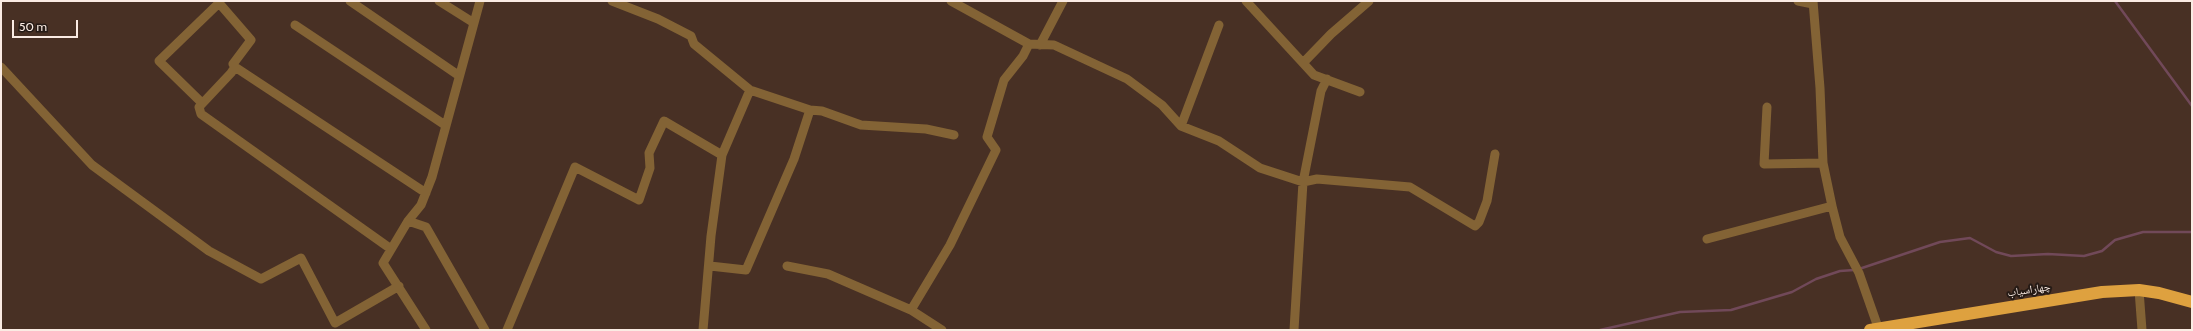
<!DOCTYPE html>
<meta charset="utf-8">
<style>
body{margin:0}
#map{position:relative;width:2193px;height:331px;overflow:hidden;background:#483024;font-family:Cabin,sans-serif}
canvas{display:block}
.frame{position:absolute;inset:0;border:2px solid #faebe3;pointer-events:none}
.scale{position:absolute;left:12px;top:20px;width:66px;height:18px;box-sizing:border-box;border:2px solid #faebe3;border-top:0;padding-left:5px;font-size:12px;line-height:14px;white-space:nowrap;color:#faebe3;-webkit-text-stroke:3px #261b16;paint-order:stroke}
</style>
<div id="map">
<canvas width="2193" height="331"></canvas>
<div class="frame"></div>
<div class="scale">50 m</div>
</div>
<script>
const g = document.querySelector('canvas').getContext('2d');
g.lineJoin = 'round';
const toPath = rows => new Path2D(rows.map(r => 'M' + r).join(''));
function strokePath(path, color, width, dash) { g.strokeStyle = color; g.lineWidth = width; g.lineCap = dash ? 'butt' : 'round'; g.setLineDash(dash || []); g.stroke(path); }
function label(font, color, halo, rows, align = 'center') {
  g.font = font + ' Cabin,"Noto Naskh Arabic",sans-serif'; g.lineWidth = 4; g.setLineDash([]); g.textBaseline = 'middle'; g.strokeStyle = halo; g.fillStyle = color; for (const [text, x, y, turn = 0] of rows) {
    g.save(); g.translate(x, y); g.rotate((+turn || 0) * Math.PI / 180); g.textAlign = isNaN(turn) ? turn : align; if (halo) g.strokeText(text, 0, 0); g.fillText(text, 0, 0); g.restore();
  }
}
strokePath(toPath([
 [2115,1,2192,106],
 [1859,269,1940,242,1970,238,1996,252,2011,256,2048,254,2084,256,2102,251,2115,240,2143,232,2192,232],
 [1600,330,1680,312,1731,310,1792,292,1816,279,1840,271,1854,270]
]), '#714959', 2.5);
strokePath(toPath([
 [350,1,458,75],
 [439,1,474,23],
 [612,1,658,19,691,36,694,44,750,90,810,110,822,111,861,125,926,129,954,135],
 [951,1,1029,44,1054,45,1127,79,1162,105,1181,126,1219,141,1260,168,1303,182,1317,179,1410,187,1475,226,1479,222,1487,201,1495,154],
 [1246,1,1314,75,1360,92],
 [1798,1,1813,4],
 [1813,1,1820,88,1823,163,1832,206,1840,237,1859,273,1879,330],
 [295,25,445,125],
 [1040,45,1063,1],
 [1303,63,1331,34,1369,1],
 [1,67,92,165,209,251,261,279,301,258,335,323,399,286],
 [235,67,426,193],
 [202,103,159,61,219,3,251,40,233,64,235,67,231,73,199,107,201,114,391,249],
 [1767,107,1764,164,1823,163],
 [1181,126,1219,25],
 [408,221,426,227,485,330],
 [1707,239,1832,206],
 [710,266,746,270,794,159,810,110],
 [787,266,828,274,911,310,942,330],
 [2139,290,2142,330],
 [911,310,950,245,996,150,987,137,1004,80,1023,56,1029,44],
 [426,330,383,263,408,221,421,205,432,177,480,1],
 [507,330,575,167,639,200,650,168,649,153,664,121,722,155],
 [703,330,711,236,722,155,750,90],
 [1294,330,1303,182,1321,91,1327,79]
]), '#836335', 9);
strokePath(toPath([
 [1870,330,2102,292,2139,290,2159,293,2192,302]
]), '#dea13f', 12);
label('11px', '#faebe3', '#261b16', [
 ["چهاراسیاب",2029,290,-9]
]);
</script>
